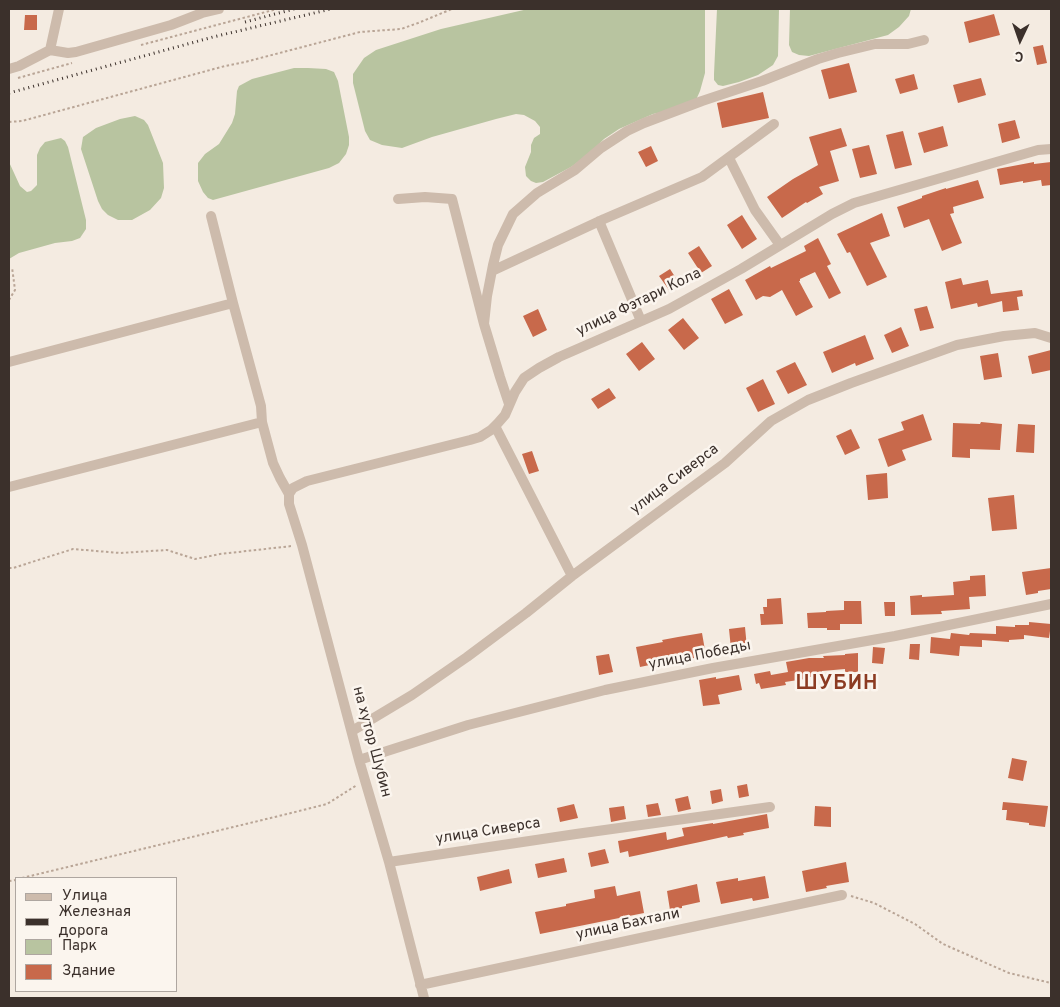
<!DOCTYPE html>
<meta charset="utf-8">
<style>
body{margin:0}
#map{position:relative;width:1060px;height:1007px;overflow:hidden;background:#f4ebe1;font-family:Overpass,sans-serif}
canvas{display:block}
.frame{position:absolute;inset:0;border:10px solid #3b302b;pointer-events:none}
.legend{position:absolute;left:15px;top:877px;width:162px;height:115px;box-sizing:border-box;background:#fbf5ee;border:1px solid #aea6a0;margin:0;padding:6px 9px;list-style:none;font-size:15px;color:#3b302b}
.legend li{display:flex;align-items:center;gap:10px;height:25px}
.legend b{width:25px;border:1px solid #aea6a0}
.north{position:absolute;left:995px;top:15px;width:50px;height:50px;-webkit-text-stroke:4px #fbf5ee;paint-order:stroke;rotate:183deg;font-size:14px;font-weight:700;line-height:20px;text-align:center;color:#3b302b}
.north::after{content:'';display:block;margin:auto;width:18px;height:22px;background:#3b302b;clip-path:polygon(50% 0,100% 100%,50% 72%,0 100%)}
</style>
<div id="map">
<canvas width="1060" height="1007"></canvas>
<div class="frame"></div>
<ul class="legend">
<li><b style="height:6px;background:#cdbbac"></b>Улица</li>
<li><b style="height:6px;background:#3b302b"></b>Железная дорога</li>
<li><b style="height:14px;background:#b8c4a0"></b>Парк</li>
<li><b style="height:14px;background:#c8694b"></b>Здание</li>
</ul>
<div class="north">С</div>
</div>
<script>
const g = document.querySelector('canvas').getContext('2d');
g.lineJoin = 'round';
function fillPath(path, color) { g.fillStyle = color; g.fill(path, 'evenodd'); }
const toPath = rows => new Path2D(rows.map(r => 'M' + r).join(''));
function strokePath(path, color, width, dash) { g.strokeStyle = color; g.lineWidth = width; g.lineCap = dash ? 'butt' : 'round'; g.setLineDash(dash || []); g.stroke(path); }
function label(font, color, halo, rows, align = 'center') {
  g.font = font + ' Overpass,sans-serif'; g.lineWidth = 5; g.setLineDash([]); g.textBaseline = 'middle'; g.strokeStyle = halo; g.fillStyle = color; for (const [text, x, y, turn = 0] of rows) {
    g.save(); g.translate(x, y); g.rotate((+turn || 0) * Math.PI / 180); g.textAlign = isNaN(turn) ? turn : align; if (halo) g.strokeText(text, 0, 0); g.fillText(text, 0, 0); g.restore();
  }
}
fillPath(toPath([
 [528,9,705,9,705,73,700,91,696,100,671,110,653,114,619,129,604,139,588,155,571,167,543,182,536,183,531,181,526,176,525,167,531,152,531,145,534,138,540,134,540,127,535,121,524,115,516,114,496,119,432,137,402,148,382,145,370,140,365,131,353,83,353,74,364,58,376,50,441,29],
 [717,9,779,9,778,56,773,65,758,75,739,82,723,86,718,85,714,80,714,74],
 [790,9,911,9,909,16,899,27,888,35,809,56,799,55,792,52,789,45],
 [294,68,308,68,326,69,334,72,338,81,349,137,349,145,346,154,339,163,329,168,213,200,208,198,203,192,198,181,198,163,205,154,219,144,232,123,235,114,237,91,239,86,252,79],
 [135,116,144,120,148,125,163,163,164,188,161,198,150,210,132,220,118,220,108,215,102,209,98,201,81,149,83,137,96,128,120,119],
 [61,138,65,141,68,147,86,220,86,229,80,238,72,241,55,243,19,253,9,259,9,162,20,186,27,192,31,191,37,185,37,155,40,148,45,142]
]), '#b8c4a0');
fillPath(toPath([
 [994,14,1000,35,969,43,964,22],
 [25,15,37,15,37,30,24,30],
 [1043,45,1047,63,1037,65,1033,47],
 [849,63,857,92,829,99,821,70],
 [914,74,918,89,900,94,895,79],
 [981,78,986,95,958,103,953,85],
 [763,92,769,118,722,128,717,103],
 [1015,120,1020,138,1002,143,998,124],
 [943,126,948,146,924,153,918,133],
 [841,128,847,146,830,151,839,181,819,187,823,194,807,203,806,202,782,218,767,197,793,179,818,165,809,137],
 [903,131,912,165,895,169,886,135],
 [869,145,877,174,860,178,852,149],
 [651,146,658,161,646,167,638,152],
 [1034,162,1034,164,1051,162,1051,185,1042,186,1041,180,1023,183,1023,181,1000,185,997,169],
 [978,180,984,198,953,207,954,213,950,214,962,243,942,251,929,219,904,228,897,207,922,198,922,196,946,188,946,189],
 [882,213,890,236,870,243,887,277,867,286,850,252,847,253,837,234],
 [742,215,757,239,742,249,727,225],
 [818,238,831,264,827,266,841,293,829,299,815,272,800,279,800,281,799,281,813,307,796,316,782,290,770,297,763,296,756,300,745,280,770,266,771,268,806,251,804,246],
 [699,246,712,266,701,273,688,253],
 [670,269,679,283,669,290,659,276],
 [961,278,963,285,988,280,991,294,1022,290,1023,296,1017,297,1019,310,1003,312,1002,301,978,307,977,303,951,309,945,282],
 [729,289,743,315,725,324,711,299],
 [927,306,934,328,920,331,914,309],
 [538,309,547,330,533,337,523,316],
 [683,318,699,338,684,350,668,330],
 [901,327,909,346,892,353,884,335],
 [865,335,874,359,856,366,855,363,832,373,823,352],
 [642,342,655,359,639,371,626,354],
 [1051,350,1051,370,1032,374,1028,356],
 [998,353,1002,377,984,380,980,356],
 [795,362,807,385,788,394,776,371],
 [763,379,775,404,758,412,746,388],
 [609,388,616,398,598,409,591,399],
 [923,414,932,440,902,450,906,460,888,467,878,439,904,430,901,422],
 [981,422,1002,424,1000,450,970,449,970,458,952,457,953,423,980,424],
 [1018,424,1035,425,1034,453,1016,452],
 [851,429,860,448,845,455,836,436],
 [532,451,539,471,529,474,522,454],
 [887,473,888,498,868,500,866,475],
 [1014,495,1017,529,992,531,988,498],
 [1051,568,1051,589,1038,591,1038,593,1026,595,1022,572],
 [985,575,986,596,969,597,970,609,941,611,942,614,911,615,910,596,922,595,922,597,954,595,953,582,970,580,970,576],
 [781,598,783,624,761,625,760,614,764,614,763,607,767,607,767,599],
 [844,601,861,601,862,624,840,624,840,630,827,630,827,628,808,628,807,613,826,612,826,611,844,610],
 [884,602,895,602,895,616,885,616],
 [1029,622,1051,624,1049,638,1024,635,1024,639,1009,640,1009,642,982,640,982,647,960,646,959,656,930,653,931,637,950,639,951,633,969,635,970,633,996,634,996,626,1015,627,1015,625,1029,625],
 [745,627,747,648,731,649,729,629],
 [702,633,706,656,688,659,688,657,640,667,636,647,663,642,662,640,678,637],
 [910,644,920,644,919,660,909,659],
 [873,647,885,648,883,664,872,663],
 [858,653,858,672,845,672,845,669,822,671,822,677,805,677,805,679,785,682,786,685,761,689,759,683,756,684,754,674,770,671,771,675,788,672,786,662,809,658,824,658,823,656,845,655,845,654],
 [609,654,613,672,599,675,596,656],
 [739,675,742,690,718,695,720,704,703,706,699,680,716,677,716,679],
 [1012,758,1027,761,1023,781,1008,778],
 [747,784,749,796,739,798,737,786],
 [721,789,723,801,712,804,710,791],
 [688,796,691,809,678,812,675,799],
 [1003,802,1048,806,1045,827,1029,825,1029,823,1006,820,1007,810,1002,810],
 [658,803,661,815,648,817,646,805],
 [574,804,578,818,560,822,557,808],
 [624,806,626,819,611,822,609,808],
 [815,806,831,807,831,827,814,826],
 [767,814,769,828,743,833,744,835,728,838,727,836,700,842,629,857,628,851,620,853,618,841,666,832,667,840,684,836,682,828,713,823,713,824],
 [605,849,609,863,591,867,588,853],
 [564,858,567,872,538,878,535,864],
 [846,862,849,882,826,886,827,888,806,892,802,871],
 [509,869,512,883,480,891,477,877],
 [765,876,769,898,753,901,752,898,721,904,716,882,738,878,738,881],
 [697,884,700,902,682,906,682,908,670,910,667,891],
 [615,886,617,896,640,891,644,913,540,934,535,912,566,906,566,904,595,898,594,890]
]), '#c8694b');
strokePath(toPath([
 [141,45,277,9],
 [18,78,72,63],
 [9,122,22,121,225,66,245,62,360,32,401,29,418,23,452,9],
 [9,300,15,290,12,267],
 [9,568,13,568,73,549,120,553,167,550,195,559,220,554,292,546],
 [22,878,283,815,327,804,357,785],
 [9,881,16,880],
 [851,896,874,903,915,924,943,944,1009,973,1051,983]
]), '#b9a596', 2, [2.5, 2.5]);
strokePath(toPath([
 [50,50,59,9],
 [9,69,19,66,50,50,68,53,76,52,171,25,202,13,219,9],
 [729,158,755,210,780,245],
 [398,199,425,197,452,199,484,324,500,377,509,404],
 [211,216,233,303,261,406,262,422,273,463,280,478,289,494],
 [599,221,641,321],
 [492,271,604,219,702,177,774,124],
 [484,324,487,296,493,265,498,245,513,214,537,193,575,170,601,148,627,131,644,123,702,101,762,81,818,59,838,53,875,44,908,44,924,40],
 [9,362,233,303],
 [495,426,572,576],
 [9,487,262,422],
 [289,494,293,488,307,481,470,440,480,437,491,430,498,423,505,415,515,392,524,378,539,368,559,357,669,309,741,269,832,214,854,203,1038,150,1051,149],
 [289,494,289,504,302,545,359,760,389,862,424,998],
 [352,731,412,695,467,657,526,613,572,576,725,463,771,421,808,400,851,383,957,345,1004,336,1035,333,1051,338],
 [359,760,468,725,605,690,713,668,895,636,1051,604],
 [389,862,576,834,770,807],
 [420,985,842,895]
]), '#cdbbac', 10);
strokePath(toPath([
 [245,22,294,9],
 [9,93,213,37,331,9]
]), '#3b302b', 3, [1, 4]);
label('15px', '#3b302b', '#fbf5ee', [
 ["улица Фэтари Кола",639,303,-26],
 ["улица Сиверса",675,480,-37],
 ["улица Победы",700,656,-11],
 ["на хутор Шубин",371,742,75],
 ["улица Сиверса",488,832,-9],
 ["улица Бахтали",628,925,-12]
]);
g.letterSpacing = '1px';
label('bold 20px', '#8c3b22', '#fbf5ee', [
 ["ШУБИН",837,685]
]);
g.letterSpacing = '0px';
</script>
